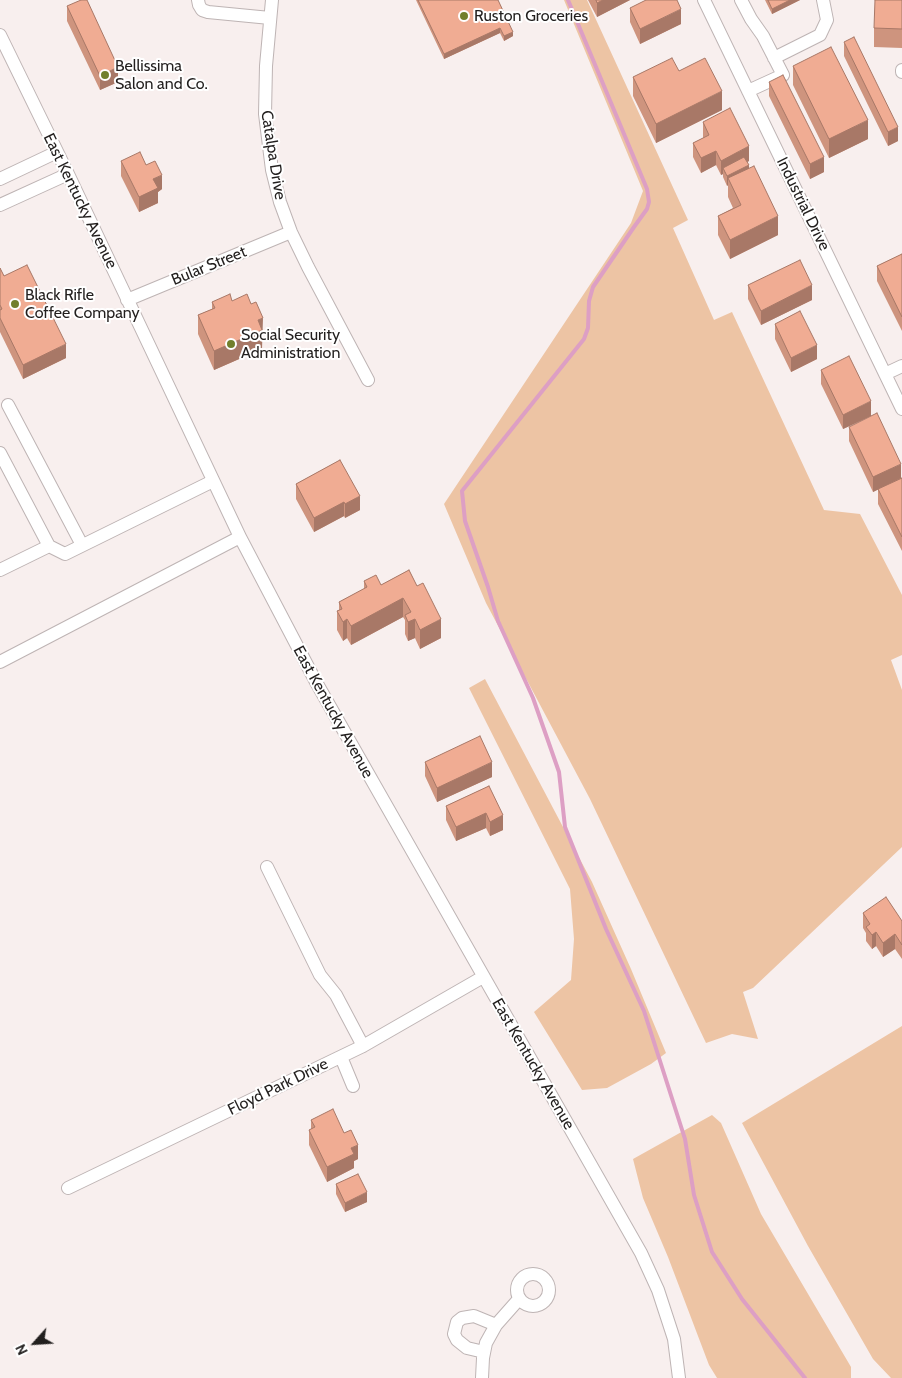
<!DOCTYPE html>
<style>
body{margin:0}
#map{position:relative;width:902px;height:1378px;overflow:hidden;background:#f8efee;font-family:Cabin,sans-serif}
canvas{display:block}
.north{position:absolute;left:10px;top:1318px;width:50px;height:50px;-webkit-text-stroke:4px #fff;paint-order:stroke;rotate:244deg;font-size:14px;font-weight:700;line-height:20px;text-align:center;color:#221f1e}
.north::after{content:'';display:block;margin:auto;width:18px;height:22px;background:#221f1e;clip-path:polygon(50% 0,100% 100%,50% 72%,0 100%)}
</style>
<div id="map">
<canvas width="902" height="1378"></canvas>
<div class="north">N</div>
</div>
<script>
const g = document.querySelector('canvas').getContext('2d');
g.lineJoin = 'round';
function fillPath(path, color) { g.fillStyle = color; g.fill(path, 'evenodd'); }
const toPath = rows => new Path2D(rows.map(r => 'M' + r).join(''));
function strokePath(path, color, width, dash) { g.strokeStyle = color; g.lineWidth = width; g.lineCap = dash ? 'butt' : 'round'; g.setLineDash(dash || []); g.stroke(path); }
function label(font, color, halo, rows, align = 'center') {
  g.font = font + ' Cabin,sans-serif'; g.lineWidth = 4; g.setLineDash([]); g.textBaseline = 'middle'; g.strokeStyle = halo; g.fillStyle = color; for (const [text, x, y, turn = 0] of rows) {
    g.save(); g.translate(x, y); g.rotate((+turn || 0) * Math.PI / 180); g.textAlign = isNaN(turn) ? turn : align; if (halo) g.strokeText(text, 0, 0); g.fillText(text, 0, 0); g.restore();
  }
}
fillPath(toPath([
 [564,0,587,0,688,220,673,228,714,320,732,312,824,510,860,514,902,595,902,655,891,660,902,690,902,847,753,988,743,992,758,1039,732,1034,706,1043,590,799,486,603,444,504,631,223,643,191],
 [485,679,592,882,631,969,666,1053,651,1064,607,1088,582,1090,534,1012,571,980,574,939,570,889,469,688],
 [902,1026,902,1378,891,1378,873,1359,808,1246,742,1123],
 [712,1115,721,1123,761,1214,851,1367,851,1378,717,1378,709,1365,668,1257,643,1198,633,1159]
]), '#edc4a4');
strokePath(toPath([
 [568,0,647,189,649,202,647,209,634,227,593,287,589,301,588,328,584,339,462,491,465,521,488,587,498,621,533,698,559,772,565,827,606,929,644,1011,685,1139,694,1195,712,1252,742,1299,805,1378]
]), '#dd9fc4', 4);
const minor = toPath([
 [198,0,199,5,202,10,208,12,270,18],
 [272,0,266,66,265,114,272,170,280,202,291,232,308,267,368,380],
 [704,0,902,409],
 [741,0,751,19,763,36,783,75,748,91],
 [0,35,68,174,240,537,316,682,641,1253,658,1290,674,1339,679,1378],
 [774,58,820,35,827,20,823,0],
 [902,70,902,72],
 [0,179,57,152],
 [0,205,68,174],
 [127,300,291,232],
 [885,374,902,366],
 [8,405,82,545],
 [0,453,49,546],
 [0,570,49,546,65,554,213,481],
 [0,662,240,537],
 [267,867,320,975,336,995,363,1046],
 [341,1057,353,1086],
 [68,1188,363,1046,483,977],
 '517 1290a16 16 0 1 1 32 0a16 16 0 1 1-32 0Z',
 [484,1352,467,1348,457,1340,454,1334,457,1322,462,1318,474,1316,496,1325],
 [482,1378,483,1358,486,1343,496,1325,519,1299]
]);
strokePath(minor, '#beb4b4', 14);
strokePath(minor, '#fff', 12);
fillPath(toPath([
 [416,0,498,0,513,36,504,41,500,33,444,59],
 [588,0,630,0,597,17],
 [765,0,800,0,772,14],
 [902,0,902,48,874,47,874,28],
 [67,6,118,82,100,90,67,21],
 [630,8,681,24,640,44,630,22],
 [844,42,898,141,888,146,844,56],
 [793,66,868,139,829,158,793,85],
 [633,77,722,110,656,143,633,96],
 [769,82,824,172,810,179,769,96],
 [703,122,749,161,747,162,749,168,778,235,730,259,718,235,718,216,733,208,728,197,728,185,727,186,723,177,723,174,721,175,716,165,701,173,693,157,693,143,703,138],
 [121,161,146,165,162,189,158,192,158,203,139,212,121,176],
 [902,254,902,331,877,281,877,266],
 [0,268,4,276,66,358,23,379,0,332],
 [748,285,812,300,761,325,748,299],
 [232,301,263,337,262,338,262,349,214,370,198,334,198,315,212,309,212,302],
 [775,324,817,359,791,372,775,339],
 [821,370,871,416,843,429,821,384],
 [849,427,901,478,902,478,902,551,878,504,878,489,883,487,873,492,849,441],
 [340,460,360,510,345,518,344,516,314,532,296,499,296,484],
 [409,570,441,638,420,649,415,638,408,641,405,634,405,620,403,617,351,645,347,638,343,641,337,630,337,611,339,610,339,602,364,589,364,581,381,585],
 [425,762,492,777,437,802,425,776],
 [489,786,503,830,490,836,486,828,456,841,446,820,446,806],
 [863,913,902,921,902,959,895,949,883,957,876,946,872,949,866,941,866,933,863,928],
 [311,1120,344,1133,358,1159,354,1161,354,1168,327,1182,309,1145,309,1130,311,1129],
 [336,1184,367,1202,345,1212,336,1194]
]), '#ce947e');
fillPath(toPath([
 [603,0,630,0,597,17,597,3],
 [790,0,800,0,772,14,772,9],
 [681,9,681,24,640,44,640,29],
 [500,28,500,33,444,59,444,54],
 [513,32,513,36,504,41,504,36],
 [118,67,118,82,100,90,100,76],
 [722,91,722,110,656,143,656,124],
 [868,120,868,139,829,158,829,139],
 [898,127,898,141,888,146,888,132],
 [749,146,749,161,725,173,723,168,723,174,721,175,721,161],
 [716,151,716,165,701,173,701,158],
 [824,157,824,172,810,179,810,164],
 [749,165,749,175,728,178,728,185,727,186,727,176],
 [162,175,162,189,158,192,158,203,139,212,139,197,153,179],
 [778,216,778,235,730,259,730,240],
 [812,285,812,300,761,325,761,311],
 [263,318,262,349,214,370,214,351,258,320],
 [66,344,66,358,23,379,23,365],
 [817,345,817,359,791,372,791,358],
 [871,401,871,416,843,429,843,415],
 [901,464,901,478,873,492,873,477],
 [360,496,360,510,345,518,345,504],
 [344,502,344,516,314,532,314,518],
 [403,598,403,617,351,645,351,626],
 [347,619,347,638,343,641,343,622],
 [415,619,415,638,408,641,408,622],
 [441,619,441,638,420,649,420,630],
 [492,762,492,777,437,802,437,788],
 [486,813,486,828,456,841,456,827],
 [503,815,503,830,490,836,490,822],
 [876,932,876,946,872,949,872,935],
 [895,934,895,949,883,957,883,943],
 [358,1145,358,1159,354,1161,354,1168,327,1182,327,1167,351,1148],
 [367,1192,367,1202,345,1212,345,1203]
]), '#a87867');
const building = toPath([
 [81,0,87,0,118,67,100,76,67,6,81,0],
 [418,0,498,0,513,32,504,36,500,28,444,54,418,0],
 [596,0,603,0,597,3,596,0],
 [646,0,677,0,681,9,640,29,630,8,646,0],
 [768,0,790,0,772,9,768,0],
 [875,0,902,0,902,29,874,28,875,0],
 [854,37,898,127,888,132,844,42,854,37],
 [831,47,868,120,829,139,793,66,831,47],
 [672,58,679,71,705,58,722,91,656,124,633,77,672,58],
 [783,75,824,157,810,164,769,82,783,75],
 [730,108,749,146,721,161,716,151,701,158,693,143,709,135,703,122,730,108],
 [140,152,146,165,155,161,162,175,153,179,158,188,139,197,121,161,140,152],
 [744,157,749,165,727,176,723,168,744,157],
 [754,166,778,216,730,240,718,216,741,205,728,178,754,166],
 [902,254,902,317,877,266,902,254],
 [800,260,812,285,761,311,748,285,800,260],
 [27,265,66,344,23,365,0,318,0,310,2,309,0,305,0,268,4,276,27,265],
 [230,294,232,301,247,294,251,304,256,302,263,318,258,320,262,330,214,351,198,315,215,308,212,302,230,294],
 [800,311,817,345,791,358,775,324,800,311],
 [849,356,871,401,843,415,821,370,849,356],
 [877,413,901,464,873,477,849,427,877,413],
 [340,460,360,496,345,504,344,502,314,518,296,484,340,460],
 [902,478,902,537,878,489,902,478],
 [409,570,417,586,423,583,441,619,420,630,415,619,408,622,405,615,411,612,403,598,351,626,347,619,343,622,337,611,342,609,339,602,367,587,364,581,376,575,381,585,409,570],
 [480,736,492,762,437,788,425,762,480,736],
 [489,786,503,815,490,822,486,813,456,827,446,806,489,786],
 [886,897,902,921,902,945,895,934,883,943,876,932,872,935,866,927,870,924,863,913,886,897],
 [333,1109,344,1133,351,1130,358,1145,351,1148,354,1154,327,1167,309,1130,315,1127,311,1120,333,1109],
 [358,1174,367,1192,345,1203,336,1184,358,1174]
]);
fillPath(building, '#f0ac93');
strokePath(building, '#a87867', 1);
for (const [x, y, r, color] of [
 [464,16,5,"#717f2c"],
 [105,75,5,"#717f2c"],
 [15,304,5,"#717f2c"],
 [231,344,5,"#717f2c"]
]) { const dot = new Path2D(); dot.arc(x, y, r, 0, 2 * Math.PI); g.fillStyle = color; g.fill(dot); strokePath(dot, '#fff', 2); }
label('16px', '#221f1e', '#fff', [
 ["Ruston Groceries",474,16],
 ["Bellissima",115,66],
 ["Salon and Co.",115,84],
 ["Black Rifle",25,295],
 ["Coffee Company",25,313],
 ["Social Security",241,335],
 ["Administration",241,353]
], 'left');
label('16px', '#221f1e', '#fff', [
 ["Catalpa Drive",273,155,81],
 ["East Kentucky Avenue",80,201,64],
 ["Industrial Drive",803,204,64],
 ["Bular Street",209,266,-22],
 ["East Kentucky Avenue",333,712,61],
 ["East Kentucky Avenue",533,1064,60],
 ["Floyd Park Drive",278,1087,-26]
]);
</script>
